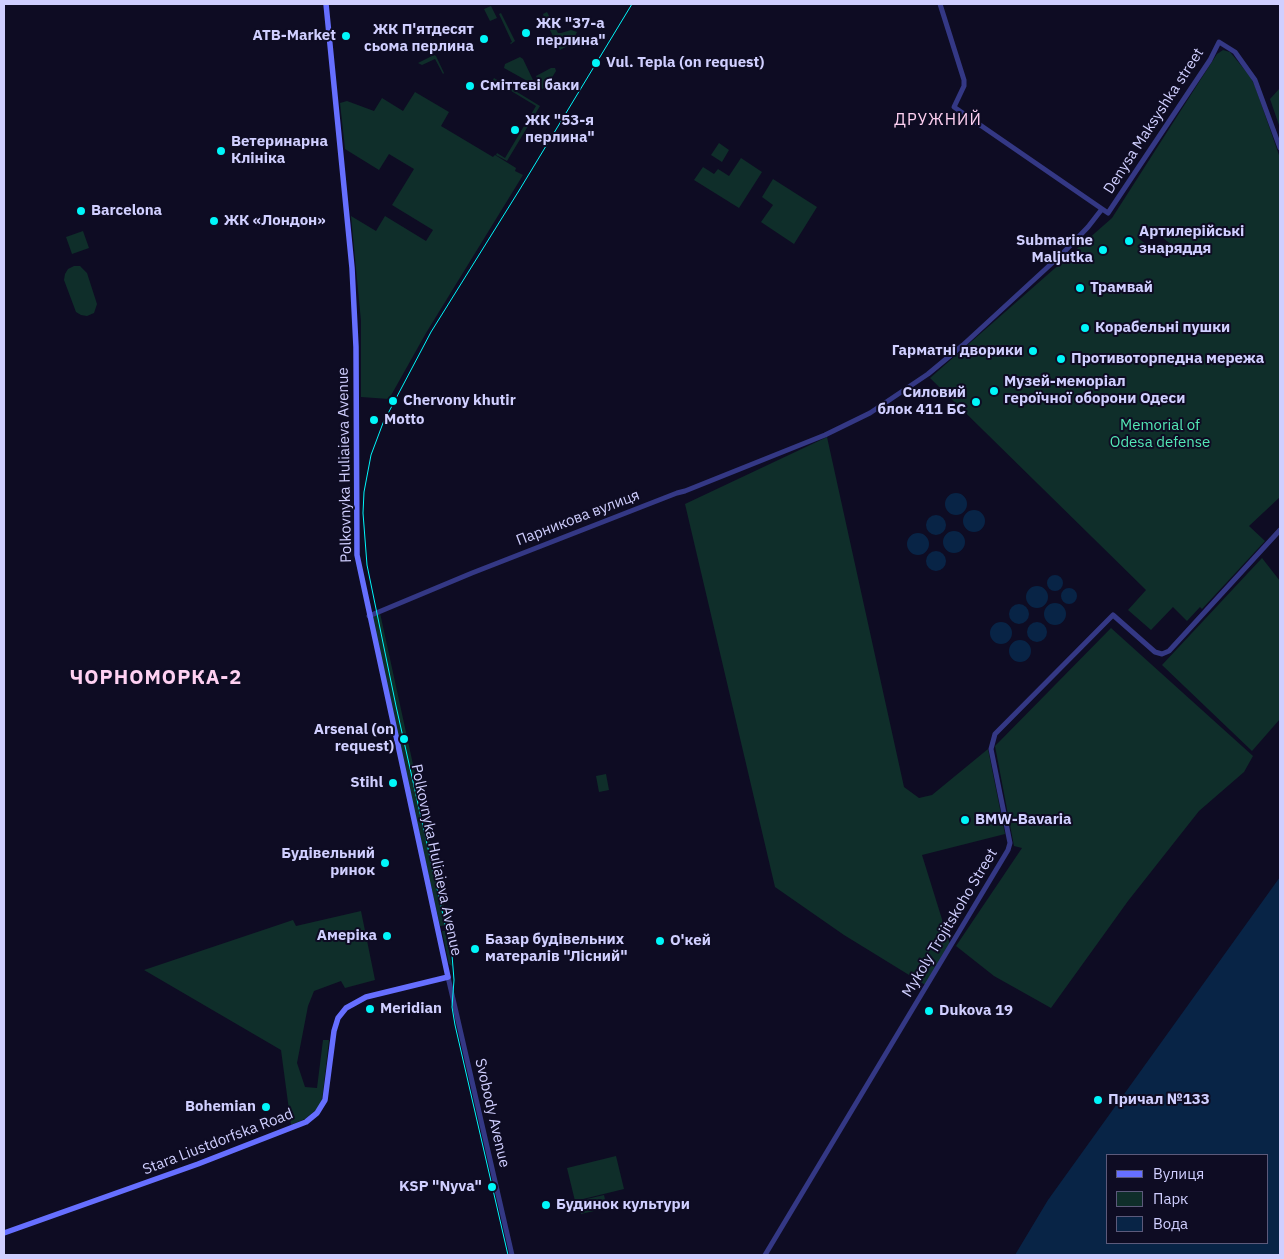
<!DOCTYPE html>
<meta charset="utf-8">
<style>
body{margin:0}
#map{position:relative;width:1284px;height:1259px;overflow:hidden;background:#0e0c23;font-family:"IBM Plex Sans",sans-serif}
canvas{display:block}
.frame{position:absolute;inset:0;border:5px solid #d0cfff;pointer-events:none}
.legend{position:absolute;left:1106px;top:1154px;width:162px;height:90px;box-sizing:border-box;background:#0e0c23;border:1px solid #5c5a7b;margin:0;padding:6px 9px;list-style:none;font-size:15px;color:#d0cfff}
.legend li{display:flex;align-items:center;gap:10px;height:25px}
.legend b{width:25px;border:1px solid #5c5a7b}
</style>
<div id="map">
<canvas width="1284" height="1259"></canvas>
<div class="frame"></div>
<ul class="legend">
<li><b style="height:6px;background:#666fff"></b>Вулиця</li>
<li><b style="height:14px;background:#0f2e2a"></b>Парк</li>
<li><b style="height:14px;background:#082446"></b>Вода</li>
</ul>
</div>
<script>
const g = document.querySelector('canvas').getContext('2d');
g.lineJoin = 'round';
function fillPath(path, color) { g.fillStyle = color; g.fill(path, 'evenodd'); }
const toPath = rows => new Path2D(rows.map(r => 'M' + r).join(''));
function strokePath(path, color, width, dash) { g.strokeStyle = color; g.lineWidth = width; g.lineCap = dash ? 'butt' : 'round'; g.setLineDash(dash || []); g.stroke(path); }
function label(font, color, halo, rows, align = 'center') {
  g.font = font + ' "IBM Plex Sans",sans-serif'; g.lineWidth = 4; g.setLineDash([]); g.textBaseline = 'middle'; g.strokeStyle = halo; g.fillStyle = color; for (const [text, x, y, turn = 0] of rows) {
    g.save(); g.translate(x, y); g.rotate((+turn || 0) * Math.PI / 180); g.textAlign = isNaN(turn) ? turn : align; if (halo) g.strokeText(text, 0, 0); g.fillText(text, 0, 0); g.restore();
  }
}
fillPath(toPath([
 [491,6,497,18,490,21,484,9],
 [547,12,558,33,561,33,571,30,577,32,571,44,560,50,545,20,543,14],
 [501,13,515,41,511,44,510,43,512,42,499,14],
 [1223,50,1230,52,1250,76,1255,86,1280,158,1280,497,1249,526,1265,541,1202,609,1200,607,1187,621,1173,607,1151,630,1128,610,1146,590,930,378,1112,218,1217,54],
 [1146,228,1152,229,1173,246,1164,258,1138,238],
 [434,55,436,56,444,73,443,74,435,59,422,65,418,63],
 [520,57,523,59,533,80,531,83,504,68,505,64],
 [551,68,555,68,556,71,546,87,542,89,536,76],
 [494,78,540,106,507,161,496,155,497,153,505,158,536,106,493,80],
 [1280,88,1280,128,1270,99],
 [415,92,449,112,441,126,493,157,495,155,516,168,515,171,523,175,426,333,389,399,361,397,361,321,351,216,376,231,385,216,426,241,433,230,392,205,414,169,389,154,379,170,345,149,340,103,347,101,374,111,382,98,403,111],
 [719,143,729,150,722,162,711,155],
 [741,158,762,172,739,208,694,180,703,167,714,174,718,169,729,176],
 [773,179,817,207,794,244,761,222,773,205,762,197],
 [83,231,89,248,72,254,66,237],
 [80,266,87,273,97,304,94,313,87,316,81,315,76,312,64,280,65,274,68,269,74,266],
 [827,437,904,787,919,798,932,795,988,749,1005,834,922,855,950,945,927,986,844,935,775,887,685,504],
 [1262,558,1280,581,1280,719,1252,751,1162,665],
 [380,613,448,925,440,926,371,617],
 [1111,628,1253,756,1244,772,1199,811,1128,901,1051,1008,994,976,956,946,1022,848,1014,846,995,746],
 [606,774,609,790,599,792,596,776],
 [361,911,375,980,345,988,341,981,314,991,308,1006,297,1063,305,1087,317,1088,323,1040,329,1040,322,1101,316,1110,305,1119,291,1125,281,1050,144,970,293,920,296,926],
 [442,931,445,931,452,966,449,964],
 [616,1156,624,1189,575,1201,567,1168],
 [604,1195,607,1208,581,1214,578,1201]
]), '#0f2e2a');
fillPath(toPath([
 '945 504a11 11 0 1 1 22 0a11 11 0 1 1-22 0Z',
 '963 521a11 11 0 1 1 22 0a11 11 0 1 1-22 0Z',
 '926 525a10 10 0 1 1 20 0a10 10 0 1 1-20 0Z',
 '943 542a11 11 0 1 1 22 0a11 11 0 1 1-22 0Z',
 '907 544a11 11 0 1 1 22 0a11 11 0 1 1-22 0Z',
 '926 561a10 10 0 1 1 20 0a10 10 0 1 1-20 0Z',
 '1047 583a8 8 0 1 1 16 0a8 8 0 1 1-16 0Z',
 '1026 597a11 11 0 1 1 22 0a11 11 0 1 1-22 0Z',
 '1061 596a8 8 0 1 1 16 0a8 8 0 1 1-16 0Z',
 '1044 614a11 11 0 1 1 22 0a11 11 0 1 1-22 0Z',
 '1009 614a10 10 0 1 1 20 0a10 10 0 1 1-20 0Z',
 '1027 632a10 10 0 1 1 20 0a10 10 0 1 1-20 0Z',
 '990 633a11 11 0 1 1 22 0a11 11 0 1 1-22 0Z',
 '1009 651a11 11 0 1 1 22 0a11 11 0 1 1-22 0Z',
 [1280,877,1280,1255,1015,1255,1048,1200],
 [1108,1155,1268,1155,1268,1243,1108,1243]
]), '#082446');
strokePath(toPath([
 [940,4,964,80,964,86,954,107,1108,213,1210,60,1219,42,1235,52,1255,80,1280,148],
 [369,616,472,573,677,493,685,491,825,435,870,413,928,374,963,345,1063,253,1088,227,1102,209],
 [448,977,512,1255],
 [765,1255,1008,850,1010,843,991,749,995,734,1113,615,1155,652,1162,654,1169,651,1280,530]
]), '#343885', 5);
strokePath(toPath([
 [4,1233,198,1164,306,1122,317,1113,325,1100,334,1031,338,1018,346,1008,366,997,448,977,357,555,356,347,352,268,326,4]
]), '#666fff', 5.5);
strokePath(toPath([
 [508,1255,455,1025,452,1007,454,980,452,955,396,706,367,565,363,513,364,492,371,455,383,423,431,332,520,189,632,4]
]), '#00f7fa', 1);
for (const [x, y, r, color] of [
 [526,33,5,"#00f7fa"],
 [346,36,5,"#00f7fa"],
 [484,39,5,"#00f7fa"],
 [596,63,5,"#00f7fa"],
 [470,86,5,"#00f7fa"],
 [515,130,5,"#00f7fa"],
 [221,151,5,"#00f7fa"],
 [81,211,5,"#00f7fa"],
 [214,221,5,"#00f7fa"],
 [1129,241,5,"#00f7fa"],
 [1103,250,5,"#00f7fa"],
 [1080,288,5,"#00f7fa"],
 [1085,328,5,"#00f7fa"],
 [1033,351,5,"#00f7fa"],
 [1061,359,5,"#00f7fa"],
 [994,391,5,"#00f7fa"],
 [393,401,5,"#00f7fa"],
 [976,402,5,"#00f7fa"],
 [374,420,5,"#00f7fa"],
 [404,739,5,"#00f7fa"],
 [393,783,5,"#00f7fa"],
 [965,820,5,"#00f7fa"],
 [385,863,5,"#00f7fa"],
 [387,936,5,"#00f7fa"],
 [660,941,5,"#00f7fa"],
 [475,949,5,"#00f7fa"],
 [370,1009,5,"#00f7fa"],
 [929,1011,5,"#00f7fa"],
 [1098,1100,5,"#00f7fa"],
 [266,1107,5,"#00f7fa"],
 [492,1187,5,"#00f7fa"],
 [546,1205,5,"#00f7fa"]
]) { const dot = new Path2D(); dot.arc(x, y, r, 0, 2 * Math.PI); g.fillStyle = color; g.fill(dot); strokePath(dot, '#0e0c23', 2); }
label('bold 15px', '#d0cfff', '#0e0c23', [
 ["ЖК \"37-а",536,24],
 ["перлина\"",536,41],
 ["ЖК П'ятдесят",474,30,"right"],
 ["сьома перлина",474,47,"right"],
 ["ATB-Market",336,36,"right"],
 ["Vul. Tepla (on request)",606,63],
 ["Сміттєві баки",480,86],
 ["ЖК \"53-я",525,121],
 ["перлина\"",525,138],
 ["Ветеринарна",231,142],
 ["Клініка",231,159],
 ["Barcelona",91,211],
 ["ЖК «Лондон»",224,221],
 ["Артилерійські",1139,232],
 ["знаряддя",1139,249],
 ["Submarine",1093,241,"right"],
 ["Maljutka",1093,258,"right"],
 ["Трамвай",1090,288],
 ["Корабельні пушки",1095,328],
 ["Гарматні дворики",1023,351,"right"],
 ["Противоторпедна мережа",1071,359],
 ["Музей-меморіал",1004,382],
 ["героїчної оборони Одеси",1004,399],
 ["Силовий",966,393,"right"],
 ["блок 411 БС",966,410,"right"],
 ["Chervony khutir",403,401],
 ["Motto",384,420],
 ["Arsenal (on",394,730,"right"],
 ["request)",394,747,"right"],
 ["Stihl",383,783,"right"],
 ["BMW-Bavaria",975,820],
 ["Будівельний",375,854,"right"],
 ["ринок",375,871,"right"],
 ["Амеріка",377,936,"right"],
 ["Базар будівельних",485,940],
 ["матералів \"Лісний\"",485,957],
 ["О'кей",670,941],
 ["Meridian",380,1009],
 ["Dukova 19",939,1011],
 ["Причал №133",1108,1100],
 ["Bohemian",256,1107,"right"],
 ["KSP \"Nyva\"",482,1187,"right"],
 ["Будинок культури",556,1205]
], 'left');
label('15px', '#d0cfff', '#0e0c23', [
 ["Denysa Maksyshka street",1154,121,-57],
 ["Polkovnyka Huliaieva Avenue",345,465,-91],
 ["Парникова вулиця",578,518,-21],
 ["Polkovnyka Huliaieva Avenue",436,860,78],
 ["Mykoly Trojitskoho Street",950,923,-59],
 ["Svobody Avenue",492,1113,77],
 ["Stara Liustdorfska Road",218,1142,-21]
]);
label('15px', '#53e7b5', '#0e0c23', [
 ["Memorial of",1160,426],
 ["Odesa defense",1160,443]
]);
g.letterSpacing = '1px';
label('16px', '#ffd1f2', '#0e0c23', [
 ["ДРУЖНИЙ",938,120]
]);
g.letterSpacing = '0px';
g.letterSpacing = '1px';
label('bold 20px', '#ffd1f2', '#0e0c23', [
 ["ЧОРНОМОРКА-2",156,678]
]);
g.letterSpacing = '0px';
</script>
